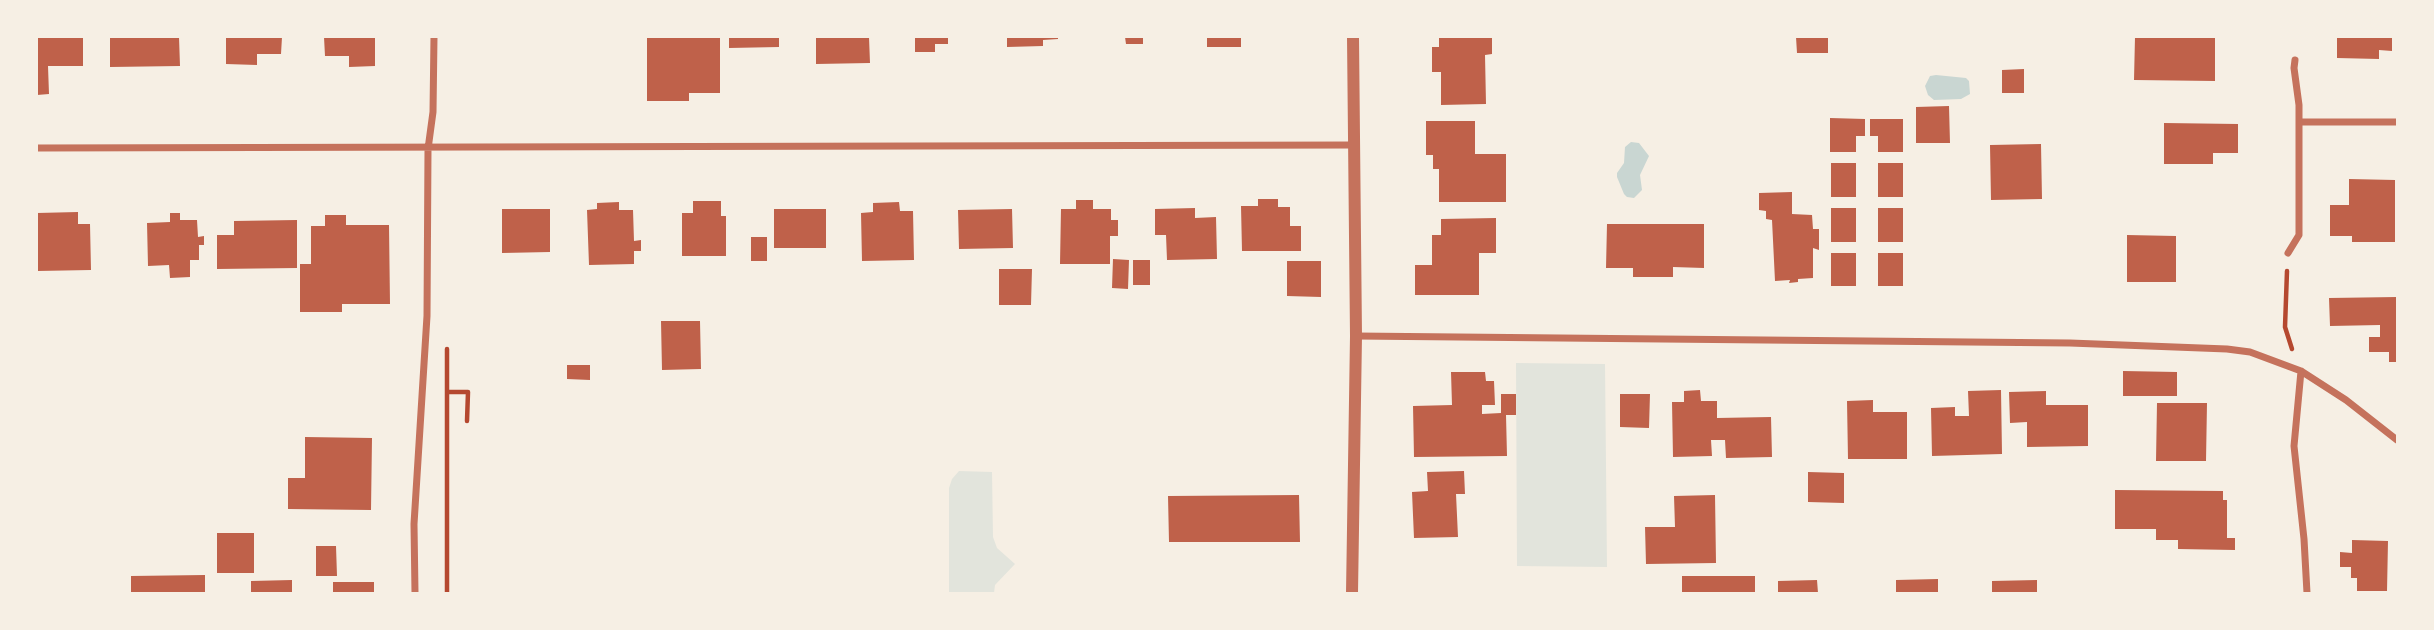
<!DOCTYPE html>
<style>
body{margin:0}
#map{position:relative;width:2434px;height:630px;overflow:hidden;background:#f6efe4;font-family:Bitter,serif}
canvas{display:block}
.frame{position:absolute;inset:0;border:38px solid #f6efe4;pointer-events:none}
</style>
<div id="map">
<canvas width="2434" height="630"></canvas>
<div class="frame"></div>
</div>
<script>
const g = document.querySelector('canvas').getContext('2d');
g.lineJoin = 'round';
function fillPath(path, color) { g.fillStyle = color; g.fill(path, 'evenodd'); }
const toPath = rows => new Path2D(rows.map(r => 'M' + r).join(''));
function strokePath(path, color, width, dash) { g.strokeStyle = color; g.lineWidth = width; g.lineCap = dash ? 'butt' : 'round'; g.setLineDash(dash || []); g.stroke(path); }
fillPath(toPath([
 [1516,363,1605,364,1607,567,1517,566],
 [959,471,992,472,993,537,997,548,1015,564,995,585,994,593,949,593,949,488,952,479]
]), '#e2e4dc');
fillPath(toPath([
 [1936,75,1966,78,1969,81,1970,94,1961,99,1934,100,1928,95,1925,86,1930,76],
 [1631,142,1639,143,1649,156,1640,175,1642,190,1634,198,1627,197,1624,194,1617,177,1617,173,1624,163,1625,147]
]), '#c9d6d2');
fillPath(toPath([
 [37,37,83,37,83,66,48,66,49,94,37,95],
 [110,37,179,37,180,66,110,67],
 [226,37,282,37,281,54,257,54,257,65,226,64],
 [324,37,375,37,375,66,349,67,349,56,325,56],
 [647,37,720,37,720,93,689,93,689,101,647,101],
 [729,37,779,37,779,47,729,48],
 [816,37,869,37,870,63,816,64],
 [915,37,948,37,948,44,935,44,935,52,915,52],
 [1007,37,1058,37,1058,39,1043,40,1043,46,1007,47],
 [1125,37,1143,37,1143,44,1126,44],
 [1207,37,1241,37,1241,47,1207,47],
 [1439,37,1492,37,1492,54,1485,55,1486,104,1441,105,1441,72,1432,72,1432,47,1439,47],
 [1796,37,1828,37,1828,53,1797,53],
 [2135,37,2215,37,2215,81,2134,80],
 [2337,37,2392,37,2392,51,2379,50,2379,59,2337,58],
 [2024,69,2024,93,2002,93,2002,70],
 [1949,106,1950,143,1916,143,1916,107],
 [1830,118,1865,119,1865,136,1856,136,1856,152,1830,152],
 [1870,119,1903,119,1903,152,1878,152,1878,136,1870,136],
 [1426,121,1475,121,1475,154,1506,154,1506,202,1439,202,1439,169,1433,169,1433,155,1426,155],
 [2164,123,2238,124,2238,153,2213,153,2213,164,2164,164],
 [2041,144,2042,199,1991,200,1990,145],
 [1831,163,1856,163,1856,197,1831,197],
 [1878,163,1903,163,1903,197,1878,197],
 [2349,179,2395,180,2395,242,2352,242,2352,236,2330,236,2330,205,2349,205],
 [1792,192,1792,214,1812,215,1813,229,1819,229,1819,250,1813,248,1813,278,1798,279,1798,282,1789,283,1790,280,1775,281,1772,220,1766,219,1766,211,1759,210,1759,193],
 [1258,199,1278,199,1278,207,1290,207,1290,226,1301,226,1301,251,1242,251,1241,206,1258,206],
 [1076,200,1093,200,1093,209,1111,209,1111,220,1118,220,1118,236,1110,236,1110,264,1060,264,1061,209,1076,209],
 [693,201,721,201,721,216,726,216,726,256,682,256,682,213,693,213],
 [619,202,619,210,633,210,634,241,641,240,641,251,634,251,634,264,589,265,587,210,597,209,597,203],
 [899,202,900,211,913,211,914,260,862,261,861,213,873,212,873,203],
 [1195,208,1195,218,1216,217,1217,259,1167,260,1166,235,1155,235,1155,209],
 [1831,208,1856,208,1856,242,1831,242],
 [1878,208,1903,208,1903,242,1878,242],
 [502,209,550,209,550,252,502,253],
 [774,209,826,209,826,248,774,248],
 [1012,209,1013,248,959,249,958,210],
 [78,212,78,224,90,224,91,270,37,271,37,213],
 [170,213,180,213,180,220,197,220,198,237,204,236,204,245,199,245,199,260,190,260,190,277,170,278,169,265,148,266,147,223,170,222],
 [325,215,346,215,346,225,389,225,390,304,342,304,342,312,300,312,300,264,311,264,311,226,325,226],
 [1496,218,1496,253,1479,253,1479,295,1415,295,1415,265,1432,265,1432,235,1441,235,1441,219],
 [297,220,297,268,217,269,217,235,234,235,234,221],
 [1607,224,1704,224,1704,268,1673,267,1673,277,1633,277,1633,268,1606,268],
 [2127,235,2176,236,2176,282,2127,282],
 [751,237,767,237,767,261,751,261],
 [1831,253,1856,253,1856,286,1831,286],
 [1878,253,1903,253,1903,286,1878,286],
 [1113,259,1129,260,1128,289,1112,288],
 [1133,260,1150,260,1150,285,1133,285],
 [1287,261,1321,261,1321,297,1287,296],
 [999,269,1032,269,1031,305,999,305],
 [2397,297,2397,362,2389,362,2389,352,2369,352,2369,337,2380,337,2380,325,2330,326,2329,298],
 [661,321,700,321,701,369,662,370],
 [567,365,590,365,590,380,567,379],
 [2123,371,2177,372,2177,396,2123,396],
 [1451,372,1485,372,1486,381,1494,381,1495,405,1482,405,1482,414,1501,413,1501,394,1516,394,1516,415,1506,415,1507,456,1414,457,1413,406,1452,405],
 [1700,390,1701,401,1717,401,1717,418,1771,417,1772,457,1726,458,1725,440,1711,440,1712,456,1673,457,1672,402,1684,402,1684,391],
 [2001,390,2002,454,1932,456,1931,408,1955,407,1955,416,1969,416,1968,391],
 [2046,391,2046,405,2088,405,2088,446,2027,447,2027,422,2010,423,2009,392],
 [1620,394,1650,394,1649,428,1620,427],
 [1873,400,1873,412,1907,412,1907,459,1848,459,1847,401],
 [2157,403,2207,403,2206,461,2156,461],
 [305,437,372,438,371,510,288,509,288,478,305,478],
 [1464,471,1465,494,1456,494,1458,537,1414,538,1412,492,1428,491,1427,472],
 [1808,472,1844,473,1844,503,1808,502],
 [2115,490,2223,491,2223,500,2227,500,2227,538,2235,538,2235,550,2178,549,2178,540,2156,540,2156,529,2115,529],
 [1299,495,1300,542,1169,542,1168,496],
 [1715,495,1716,563,1646,564,1645,527,1675,527,1674,496],
 [217,533,254,533,254,573,217,573],
 [2352,540,2388,541,2387,591,2357,591,2357,578,2351,578,2351,567,2340,567,2340,552,2352,553],
 [316,546,336,546,337,576,316,576],
 [205,575,205,593,131,593,131,576],
 [1682,576,1755,576,1755,593,1682,593],
 [1938,579,1938,593,1896,593,1896,580],
 [292,580,292,593,251,593,251,581],
 [1817,580,1818,593,1778,593,1778,581],
 [2037,580,2037,593,1992,593,1992,581],
 [333,582,374,582,374,593,333,593]
]), '#bf614a');
strokePath(toPath([
 [2287,271,2285,327,2292,349],
 [447,349,447,392,468,392,467,421],
 [447,593,447,392]
]), '#b5482f', 4.5);
strokePath(toPath([
 [2299,122,2397,122],
 [37,148,1354,145],
 [2288,253,2299,235,2299,105,2294,68,2295,60],
 [1356,336,2070,343,2227,349,2250,352,2301,371,2346,400,2397,440],
 [2301,371,2294,446,2304,539,2307,593],
 [415,593,414,524,427,316,428,149,433,112,434,37]
]), '#c5725c', 7);
strokePath(toPath([
 [1352,593,1356,336,1353,37]
]), '#c5725c', 12);
</script>
